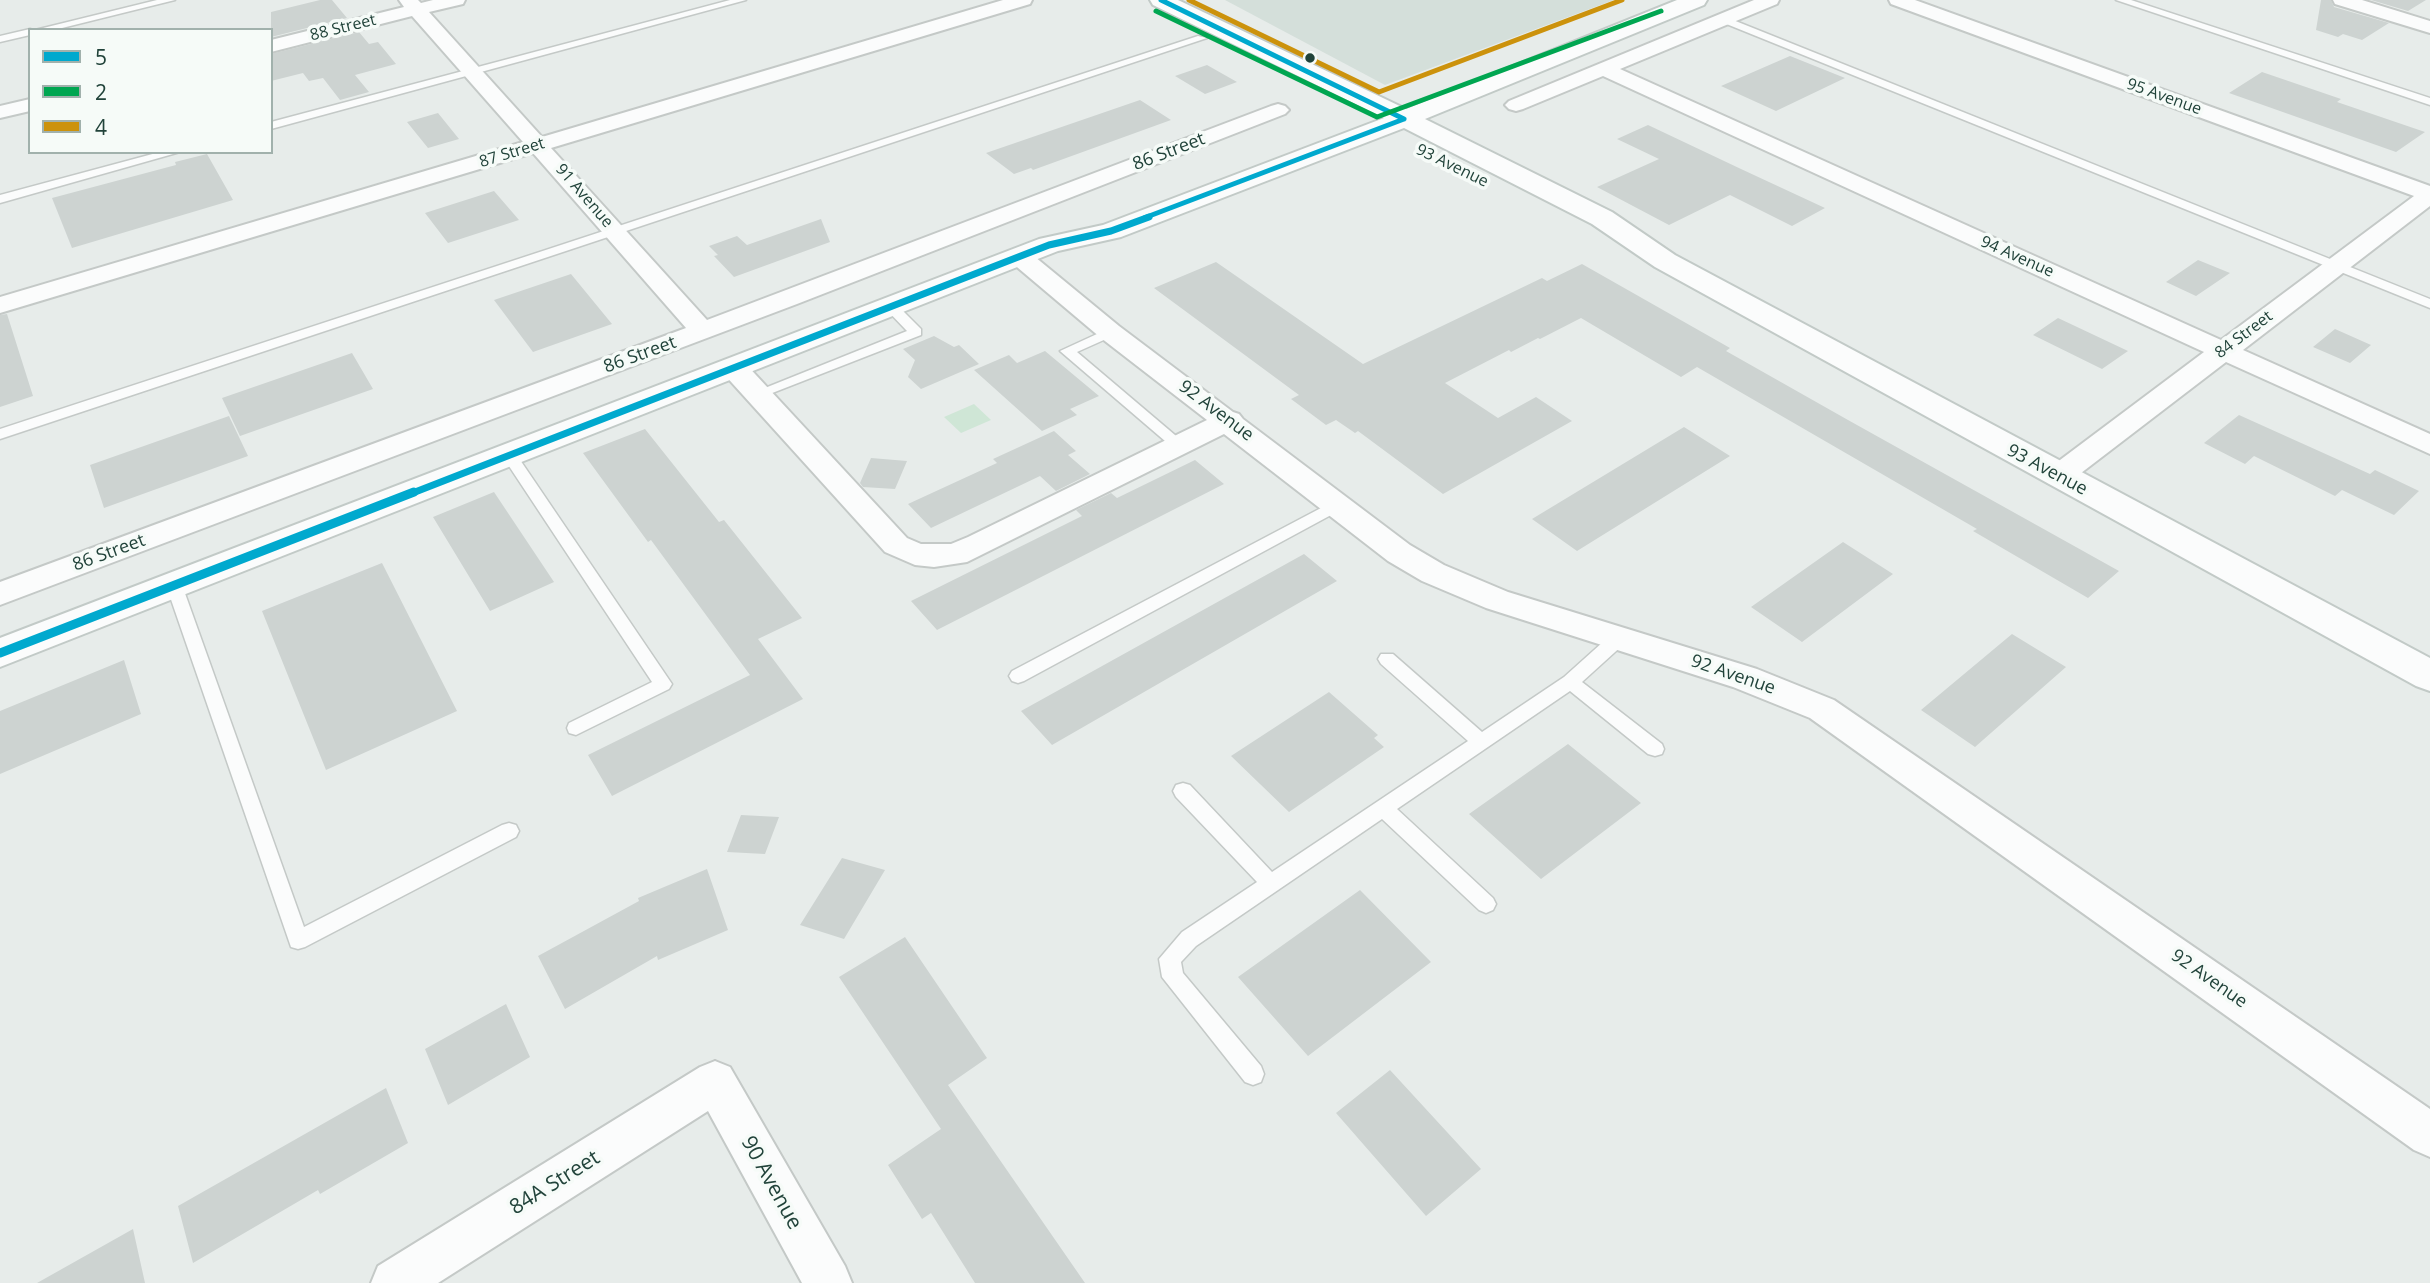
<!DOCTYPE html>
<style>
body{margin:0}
#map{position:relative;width:2430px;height:1283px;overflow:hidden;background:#e7ecea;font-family:"Open Sans",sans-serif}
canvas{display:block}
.legend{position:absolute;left:28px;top:28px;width:245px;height:126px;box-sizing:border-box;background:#f6fbf8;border:2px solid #a1b1ac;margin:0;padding:9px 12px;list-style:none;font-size:21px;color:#21433a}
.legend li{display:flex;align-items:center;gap:14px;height:35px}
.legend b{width:35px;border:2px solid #a1b1ac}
</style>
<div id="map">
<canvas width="2430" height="1283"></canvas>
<ul class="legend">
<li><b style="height:9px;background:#00a9ce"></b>5</li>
<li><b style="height:9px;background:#00a651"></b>2</li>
<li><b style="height:9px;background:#cc920c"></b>4</li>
</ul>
</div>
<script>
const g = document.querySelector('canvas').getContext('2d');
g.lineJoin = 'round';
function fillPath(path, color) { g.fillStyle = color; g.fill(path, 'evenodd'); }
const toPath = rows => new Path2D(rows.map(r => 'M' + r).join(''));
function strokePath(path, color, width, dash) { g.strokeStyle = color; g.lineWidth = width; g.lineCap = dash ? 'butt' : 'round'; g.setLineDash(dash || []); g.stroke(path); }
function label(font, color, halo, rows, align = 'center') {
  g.font = font + ' "Open Sans",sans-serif'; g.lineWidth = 7; g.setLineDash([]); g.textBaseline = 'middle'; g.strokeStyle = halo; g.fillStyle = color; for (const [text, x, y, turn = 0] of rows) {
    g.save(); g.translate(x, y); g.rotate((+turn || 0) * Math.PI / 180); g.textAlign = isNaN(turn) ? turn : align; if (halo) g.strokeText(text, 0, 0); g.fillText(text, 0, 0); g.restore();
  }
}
fillPath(toPath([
 [1225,0,1614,0,1385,85]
]), '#d4dfda');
fillPath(toPath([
 [974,404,991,420,961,433,944,417]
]), '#cfe6d6');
fillPath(toPath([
 [320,0,332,0,347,18,271,37,271,12],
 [2321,0,2331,0,2334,7,2389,23,2362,40,2343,34,2338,37,2316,30],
 [2371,0,2426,0,2408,11],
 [359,32,369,44,378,42,396,64,355,75,369,92,340,100,323,78,309,81,303,73,271,81,271,54],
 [1790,56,1845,78,1776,111,1721,86],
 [1207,65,1237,82,1205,94,1175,76],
 [2262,72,2341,99,2337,102,2425,132,2396,152,2229,93],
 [1140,100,1171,120,1033,170,1031,168,1014,174,986,153],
 [438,113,459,139,428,148,407,122],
 [1648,125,1741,169,1825,208,1792,226,1730,195,1669,225,1597,187,1659,159,1617,139],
 [207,154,233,200,72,248,52,198,176,165,175,162],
 [494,191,519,220,448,243,425,213],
 [821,219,830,242,734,277,714,256,718,255,709,246,737,236,747,245],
 [2198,260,2230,273,2196,296,2166,282],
 [1216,262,1363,364,1542,278,1547,281,1582,264,1730,348,1726,351,1848,420,2119,571,2088,598,1973,531,1977,529,1697,367,1681,377,1581,318,1540,339,1538,338,1511,352,1509,350,1445,383,1498,418,1536,397,1572,421,1443,494,1358,431,1355,433,1336,420,1326,425,1291,399,1299,395,1154,288],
 [571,274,612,324,533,352,494,300],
 [7,314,33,396,0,407,0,315],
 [2058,318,2128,351,2102,369,2033,335],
 [2335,329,2371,345,2350,363,2313,347],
 [934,336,954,347,959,345,979,364,921,389,908,377,915,360,903,349],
 [1045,351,1099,396,1070,409,1077,415,1042,431,974,370,1009,355,1017,363],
 [352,353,373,389,240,436,222,398],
 [2239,415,2370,474,2375,470,2419,491,2394,515,2342,490,2335,496,2254,456,2245,464,2204,443],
 [229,416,248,456,104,508,90,465],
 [1684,427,1730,456,1577,551,1532,519],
 [645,429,719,522,724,520,802,618,758,639,803,699,612,796,588,755,750,675,651,540,648,542,583,453],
 [1054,431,1076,451,1068,455,1090,474,1056,491,1040,476,931,528,908,504,997,463,993,459],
 [871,458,907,461,895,489,863,487,860,483],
 [1195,460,1224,484,937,630,911,601,1082,516,1076,510,1111,493,1117,498],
 [494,492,554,582,490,611,433,517],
 [1843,542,1893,574,1802,642,1751,607],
 [1304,554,1337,581,1052,745,1021,711],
 [382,563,457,711,326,770,262,611],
 [2012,634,2066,667,1975,747,1921,710],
 [124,660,141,714,0,774,0,711],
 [1329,692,1378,735,1374,738,1384,747,1289,812,1231,756],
 [1568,744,1641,803,1541,879,1469,814],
 [741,815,779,817,765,854,727,852],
 [842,858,885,870,844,939,800,925],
 [707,869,728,930,658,960,657,956,565,1009,538,956,639,901,638,898],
 [1360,890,1431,962,1308,1056,1238,977],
 [905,937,987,1058,948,1085,1085,1283,975,1283,931,1213,922,1219,888,1165,941,1129,839,977],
 [506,1004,530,1057,448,1105,425,1049],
 [1390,1070,1481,1169,1426,1216,1336,1113],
 [386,1088,408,1143,320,1194,318,1190,193,1263,178,1206],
 [133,1229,145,1283,37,1283]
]), '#cdd3d1');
const lane = toPath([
 [157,0,175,0,54,30,35,30,157,0],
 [730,0,746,0,271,129,271,122,730,0],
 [2116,0,2131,0,2430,98,2430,105,2116,0],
 [1723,16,2430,299,2430,308,1719,21,1718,19,1723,16],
 [30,29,33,30,30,30,30,35,0,42,0,36,30,29],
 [1198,36,1207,38,0,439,0,429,1198,36],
 [160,152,180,152,0,203,0,195,160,152],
 [890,302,895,303,921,329,921,335,762,397,752,397,750,394,907,331,883,306,890,302],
 [1110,328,1115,329,1115,335,1077,352,1182,441,1185,444,1182,447,1172,447,1060,351,1110,328],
 [509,449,514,451,672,684,669,689,576,735,569,733,567,728,569,723,652,682,501,454,509,449],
 [1338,499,1344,500,1346,504,1344,508,1024,681,1018,683,1012,681,1009,676,1012,671,1338,499],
 [174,579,182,585,304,927,502,825,509,823,516,825,519,831,516,837,305,947,298,949,291,947,166,585,174,579],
 [1619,632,1625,633,1628,638,1625,643,1582,682,1662,744,1664,749,1662,754,1655,756,1648,754,1570,691,1397,809,1493,898,1496,904,1493,910,1486,913,1479,910,1382,819,1196,946,1181,962,1183,973,1261,1066,1264,1074,1261,1082,1253,1085,1245,1082,1162,977,1159,959,1182,932,1257,882,1176,797,1173,791,1176,785,1183,783,1190,785,1272,872,1468,741,1381,664,1378,659,1381,654,1393,654,1482,732,1564,677,1613,633,1619,632]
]);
const street = toPath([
 [399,0,418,0,421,3,433,0,465,0,463,4,429,12,542,137,1003,0,1032,0,1030,4,551,148,707,320,1271,106,1278,104,1285,106,1289,110,1285,114,797,304,0,605,0,582,686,328,533,153,0,313,0,297,523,142,412,16,271,52,271,40,404,7,399,0],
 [1754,0,1779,0,1777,4,1620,69,2221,340,2414,196,1891,4,1889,0,1915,0,2430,186,2430,206,2243,350,2430,434,2430,454,2226,362,2068,483,2058,486,2048,483,2043,476,2048,469,2204,352,1603,76,1523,109,1516,111,1509,109,1505,105,1509,101,1754,0],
 [2333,0,2362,0,2430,21,2430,33,2335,4,2333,0],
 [30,99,30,111,0,118,0,106,30,99],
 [1020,250,1029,252,1119,326,1233,412,1239,414,1243,419,1410,545,1444,565,1508,592,1757,669,1834,700,2430,1109,2430,1157,2414,1150,1810,718,1733,687,1486,608,1422,581,1388,561,1224,434,967,562,934,567,915,565,885,552,723,373,720,367,723,361,733,359,743,361,907,538,921,544,951,544,968,537,1207,420,1101,338,1011,262,1008,257,1011,252,1020,250],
 [715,1061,730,1067,845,1266,852,1283,802,1283,708,1111,438,1283,371,1283,378,1266,700,1067,715,1061]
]);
const secondary = toPath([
 [1150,0,1178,0,1406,109,1677,0,1707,0,1704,5,1425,119,1612,212,1675,255,2430,658,2430,691,2416,686,1655,267,1592,224,1404,128,1121,237,1058,251,0,667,0,638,1039,239,1103,225,1384,118,1153,5,1150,0]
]);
strokePath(lane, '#c4c9c7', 3);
strokePath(street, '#c4c9c7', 4);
strokePath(secondary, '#c2cac7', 4);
fillPath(lane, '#fbfcfc');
fillPath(street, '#fbfcfc');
fillPath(secondary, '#fbfcfc');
strokePath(toPath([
 [1161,0,1404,119],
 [1144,218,1404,119]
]), '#00a9ce', 5);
strokePath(toPath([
 [410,494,1049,245,1111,231,1149,217]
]), '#00a9ce', 7);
strokePath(toPath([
 [0,653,414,492]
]), '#00a9ce', 9);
strokePath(toPath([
 [1156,11,1377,117,1661,11]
]), '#00a651', 5);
strokePath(toPath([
 [1189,0,1379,92,1622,0]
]), '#cc920c', 5);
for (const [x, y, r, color] of [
 [1310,58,6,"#21433a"]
]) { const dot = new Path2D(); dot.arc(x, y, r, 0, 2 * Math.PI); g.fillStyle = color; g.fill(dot); strokePath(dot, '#f6fbf8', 2.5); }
label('16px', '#21433a', '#f6fbf8', [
 ["88 Street",343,28,-14],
 ["95 Avenue",2164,97,20],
 ["87 Street",512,153,-17],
 ["93 Avenue",1452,166,26],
 ["91 Avenue",584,196,49],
 ["94 Avenue",2017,257,24],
 ["84 Street",2244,335,-37]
]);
label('18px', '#21433a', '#f6fbf8', [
 ["86 Street",1169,152,-21],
 ["86 Street",640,355,-20],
 ["92 Avenue",1216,411,37],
 ["93 Avenue",2047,470,28],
 ["86 Street",109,553,-20],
 ["92 Avenue",1733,675,19],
 ["92 Avenue",2209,979,35]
]);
label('21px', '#21433a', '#f6fbf8', [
 ["84A Street",555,1183,-32],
 ["90 Avenue",771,1183,61]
]);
</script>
